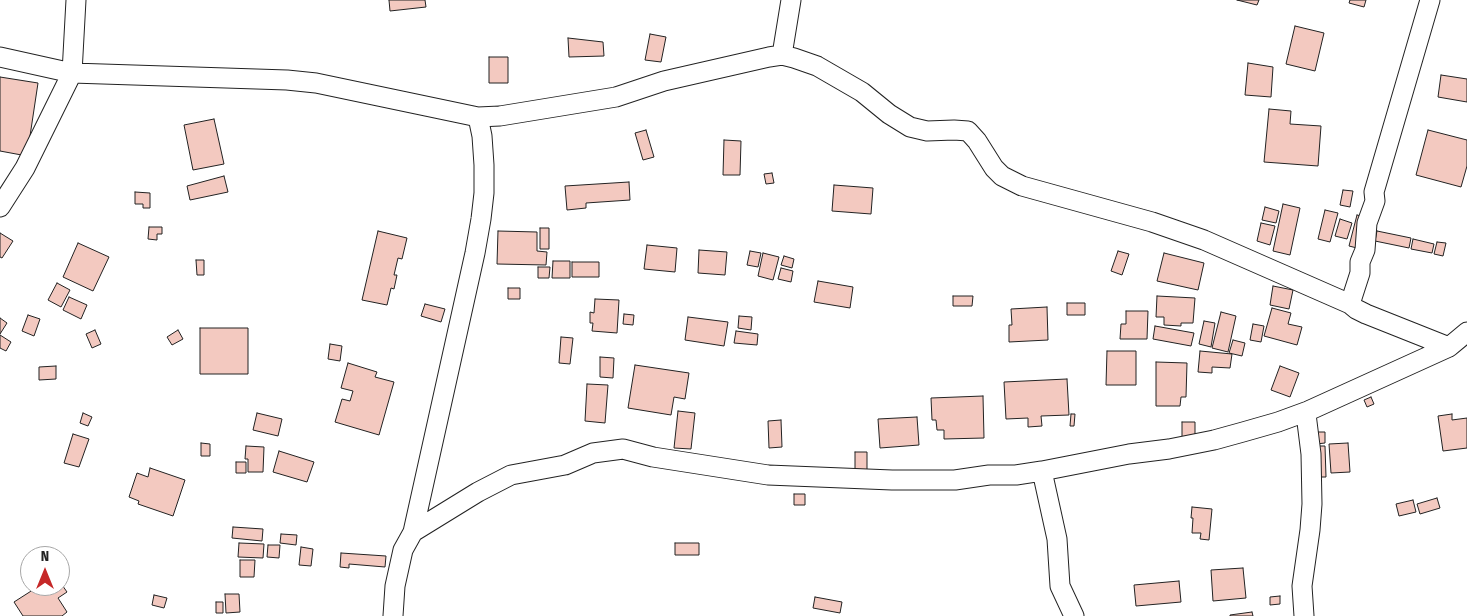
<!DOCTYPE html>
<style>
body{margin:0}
#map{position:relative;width:1467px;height:616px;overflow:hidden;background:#fff;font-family:"Fira Sans Condensed",sans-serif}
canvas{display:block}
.north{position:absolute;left:20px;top:546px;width:50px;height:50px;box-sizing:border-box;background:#fff;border:1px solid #a7a7a7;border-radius:50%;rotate:0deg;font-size:14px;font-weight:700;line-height:20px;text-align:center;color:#222}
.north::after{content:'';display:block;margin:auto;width:18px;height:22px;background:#c62828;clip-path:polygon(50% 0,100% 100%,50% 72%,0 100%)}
</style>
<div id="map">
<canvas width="1467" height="616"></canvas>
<div class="north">N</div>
</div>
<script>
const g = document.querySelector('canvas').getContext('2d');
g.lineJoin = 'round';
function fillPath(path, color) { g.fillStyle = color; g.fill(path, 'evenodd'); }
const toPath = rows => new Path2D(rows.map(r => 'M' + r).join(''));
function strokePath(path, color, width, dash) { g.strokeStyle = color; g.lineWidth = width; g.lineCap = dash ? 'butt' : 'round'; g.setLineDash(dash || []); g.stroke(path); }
const building = toPath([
 [389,0,425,0,426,7,390,11,389,0],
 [1237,0,1259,0,1257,5,1237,0],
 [1350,0,1366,0,1364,7,1349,3,1350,0],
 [1295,26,1324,33,1315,71,1286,64,1295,26],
 [650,34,666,37,661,62,645,60,650,34],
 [568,38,603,42,604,56,569,57,568,38],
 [489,57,508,57,508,83,489,83,489,57],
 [1248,63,1273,67,1271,97,1245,95,1248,63],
 [1441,75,1467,79,1467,102,1438,97,1441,75],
 [0,77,38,83,27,156,0,151,0,77],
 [1269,109,1291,111,1290,124,1321,126,1318,166,1264,162,1269,109],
 [214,119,224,164,193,170,184,125,214,119],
 [646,130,654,157,643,160,635,133,646,130],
 [1428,130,1467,140,1467,166,1461,187,1416,175,1428,130],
 [724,140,741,141,740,175,723,175,724,140],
 [772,173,774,183,766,184,764,174,772,173],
 [224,176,228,192,190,200,187,186,224,176],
 [629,182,630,200,586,203,586,208,567,210,565,186,629,182],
 [834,185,873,188,871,214,832,211,834,185],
 [1343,190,1353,191,1350,207,1340,205,1343,190],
 [135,192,150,193,150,208,143,208,143,204,135,204,135,192],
 [1283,204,1300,208,1290,255,1273,251,1283,204],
 [1265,207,1279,211,1276,223,1262,220,1265,207],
 [1325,210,1338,213,1330,242,1318,239,1325,210],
 [1357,215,1365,217,1357,248,1349,246,1357,215],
 [1340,219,1352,223,1347,239,1335,236,1340,219],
 [1261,223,1275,226,1270,245,1257,241,1261,223],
 [149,227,162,227,162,234,157,234,157,240,148,239,149,227],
 [540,228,549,228,549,249,540,249,540,228],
 [378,231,407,238,402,259,398,258,394,275,397,275,394,289,391,288,387,305,362,300,378,231],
 [498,231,537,232,537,251,547,252,546,265,497,264,498,231],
 [1377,231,1411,238,1409,248,1375,241,1377,231],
 [0,233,13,241,2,258,0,257,0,233],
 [1413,239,1434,244,1432,253,1411,249,1413,239],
 [1437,242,1446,243,1443,256,1434,254,1437,242],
 [78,243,109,257,93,291,63,277,78,243],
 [647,245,677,248,675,272,644,269,647,245],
 [699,250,727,252,725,275,698,273,699,250],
 [750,251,761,253,758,267,747,265,750,251],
 [1118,251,1129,254,1122,275,1111,271,1118,251],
 [763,253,779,257,773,280,758,276,763,253],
 [1164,253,1204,263,1198,290,1157,281,1164,253],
 [784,256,794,259,792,268,781,265,784,256],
 [196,260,204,260,204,275,197,275,196,260],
 [553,261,570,261,570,278,552,278,553,261],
 [572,262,599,262,599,277,572,277,572,262],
 [538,267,550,267,549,278,538,278,538,267],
 [781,268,793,271,791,282,778,279,781,268],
 [818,281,853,287,850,308,814,302,818,281],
 [57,283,70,290,61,307,48,300,57,283],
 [1273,286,1293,290,1289,309,1270,305,1273,286],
 [508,288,520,288,520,299,508,299,508,288],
 [953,296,973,296,972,306,953,306,953,296],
 [1157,296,1195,298,1193,323,1181,323,1181,326,1164,325,1164,317,1156,317,1157,296],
 [69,297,87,305,81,319,63,310,69,297],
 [595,299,619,300,617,333,592,331,593,323,590,323,590,312,594,313,595,299],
 [1067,303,1085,303,1085,315,1067,315,1067,303],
 [425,304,445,309,441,322,421,316,425,304],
 [1047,307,1048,340,1009,342,1009,325,1012,325,1011,309,1047,307],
 [1272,308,1291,313,1288,324,1302,327,1297,345,1264,336,1272,308],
 [1126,311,1148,311,1147,339,1120,339,1121,324,1126,324,1126,311],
 [1221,312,1236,316,1228,352,1212,348,1221,312],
 [624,314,634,315,633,325,623,324,624,314],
 [28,315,40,319,34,336,22,331,28,315],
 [739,316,752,317,751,330,738,328,739,316],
 [688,317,728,322,724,346,685,340,688,317],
 [0,318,7,323,0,334,0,318],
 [1204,321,1215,323,1211,347,1199,344,1204,321],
 [1253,324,1264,326,1261,342,1250,340,1253,324],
 [1155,326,1194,333,1191,346,1153,339,1155,326],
 [200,328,248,328,248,374,200,374,200,328],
 [95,330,101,344,92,348,86,334,95,330],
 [178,330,183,339,172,345,167,337,178,330],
 [736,331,758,334,757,345,734,343,736,331],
 [0,335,11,342,6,351,0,348,0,335],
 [561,337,573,338,570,364,559,363,561,337],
 [1233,340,1245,343,1242,356,1229,353,1233,340],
 [330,344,342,346,340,361,328,359,330,344],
 [1107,351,1136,351,1136,385,1106,385,1107,351],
 [1200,351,1232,354,1230,368,1212,367,1212,373,1198,372,1200,351],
 [600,357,614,358,613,378,600,377,600,357],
 [1156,362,1187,363,1186,397,1181,397,1180,406,1156,406,1156,362],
 [348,363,377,372,375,377,394,382,379,435,335,422,342,399,350,401,353,391,341,388,348,363],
 [635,365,689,373,685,399,674,397,671,415,628,408,635,365],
 [56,366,56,379,39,380,39,367,56,366],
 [1280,366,1299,373,1290,397,1271,390,1280,366],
 [1067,379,1069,415,1041,416,1042,426,1028,427,1028,418,1006,419,1004,382,1067,379],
 [587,384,608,385,605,423,585,421,587,384],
 [983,396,984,438,944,439,944,430,937,430,936,420,932,420,931,398,983,396],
 [1371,397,1374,404,1367,407,1364,400,1371,397],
 [678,411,695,413,691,449,674,448,678,411],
 [83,413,92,417,88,426,80,423,83,413],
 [257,413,282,419,278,436,253,430,257,413],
 [1071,414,1075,414,1074,426,1070,426,1071,414],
 [1452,414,1452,420,1467,418,1467,448,1443,451,1438,416,1452,414],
 [917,417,919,445,880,448,878,419,917,417],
 [781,420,782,447,769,448,768,421,781,420],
 [1182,422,1195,422,1195,437,1182,437,1182,422],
 [1316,432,1325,432,1325,443,1316,444,1316,432],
 [73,434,89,439,79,467,64,463,73,434],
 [201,443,210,444,210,456,201,456,201,443],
 [1348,443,1350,472,1331,473,1329,444,1348,443],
 [246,446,264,447,263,472,248,472,248,459,245,459,246,446],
 [1317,446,1325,446,1326,477,1318,477,1317,446],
 [279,451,314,462,307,482,273,472,279,451],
 [855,452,867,452,867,474,855,474,855,452],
 [236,462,246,462,246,473,236,473,236,462],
 [150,468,185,480,173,516,138,504,139,501,129,497,137,473,148,477,150,468],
 [794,494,805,494,805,505,794,505,794,494],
 [1437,498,1440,508,1420,514,1417,504,1437,498],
 [1413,500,1416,512,1399,516,1396,504,1413,500],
 [1192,507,1212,509,1209,540,1200,539,1201,533,1192,533,1193,518,1191,518,1192,507],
 [233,527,263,529,262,541,232,538,233,527],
 [281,534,297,535,296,545,280,543,281,534],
 [239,543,264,544,263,558,238,557,239,543],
 [675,543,699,543,699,555,675,555,675,543],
 [268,545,280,545,279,558,267,557,268,545],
 [301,547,313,549,311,566,299,565,301,547],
 [341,553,386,556,385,567,349,564,349,568,340,567,341,553],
 [240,560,255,560,254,577,240,577,240,560],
 [1243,568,1246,598,1213,601,1211,570,1243,568],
 [1179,581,1181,602,1136,606,1134,585,1179,581],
 [60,582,67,592,58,598,67,612,62,616,23,616,14,602,39,586,60,586,60,582],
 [225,594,239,594,240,612,226,613,225,594],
 [154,595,167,598,164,608,152,605,154,595],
 [1280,596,1280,604,1270,605,1270,597,1280,596],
 [815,597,842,602,840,613,813,608,815,597],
 [216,602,223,602,223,613,216,613,216,602],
 [1252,612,1253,616,1230,616,1230,615,1252,612]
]);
fillPath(building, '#f3c9c0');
strokePath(building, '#222', 1);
const street = toPath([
 [782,55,791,0],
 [0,57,72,73,287,80,316,83,478,117,500,116,616,97,664,81,769,57,782,55,794,58,817,66,862,92,889,114,910,127,927,131,954,130,968,131,977,141,994,168,1002,176,1022,186,1152,222,1204,240,1350,304,1356,309,1366,314,1449,347],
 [0,207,25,168,72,73,76,0],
 [1350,304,1360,273,1360,262,1365,250,1367,223,1375,201,1374,192,1430,0],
 [1042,471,1057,539,1060,586,1074,616],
 [413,532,478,492,511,475,565,465,593,453,623,449,653,457,768,475,892,480,955,480,989,475,1016,475,1042,471,1129,454,1169,449,1214,440,1243,432,1278,422,1308,411,1449,347,1467,332],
 [393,616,395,586,403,550,413,532,475,253,481,219,484,193,484,165,482,136,478,117],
 [1304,616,1302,586,1310,530,1312,504,1311,454,1306,414,1308,411]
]);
strokePath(street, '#222', 21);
strokePath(street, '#fff', 19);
</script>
